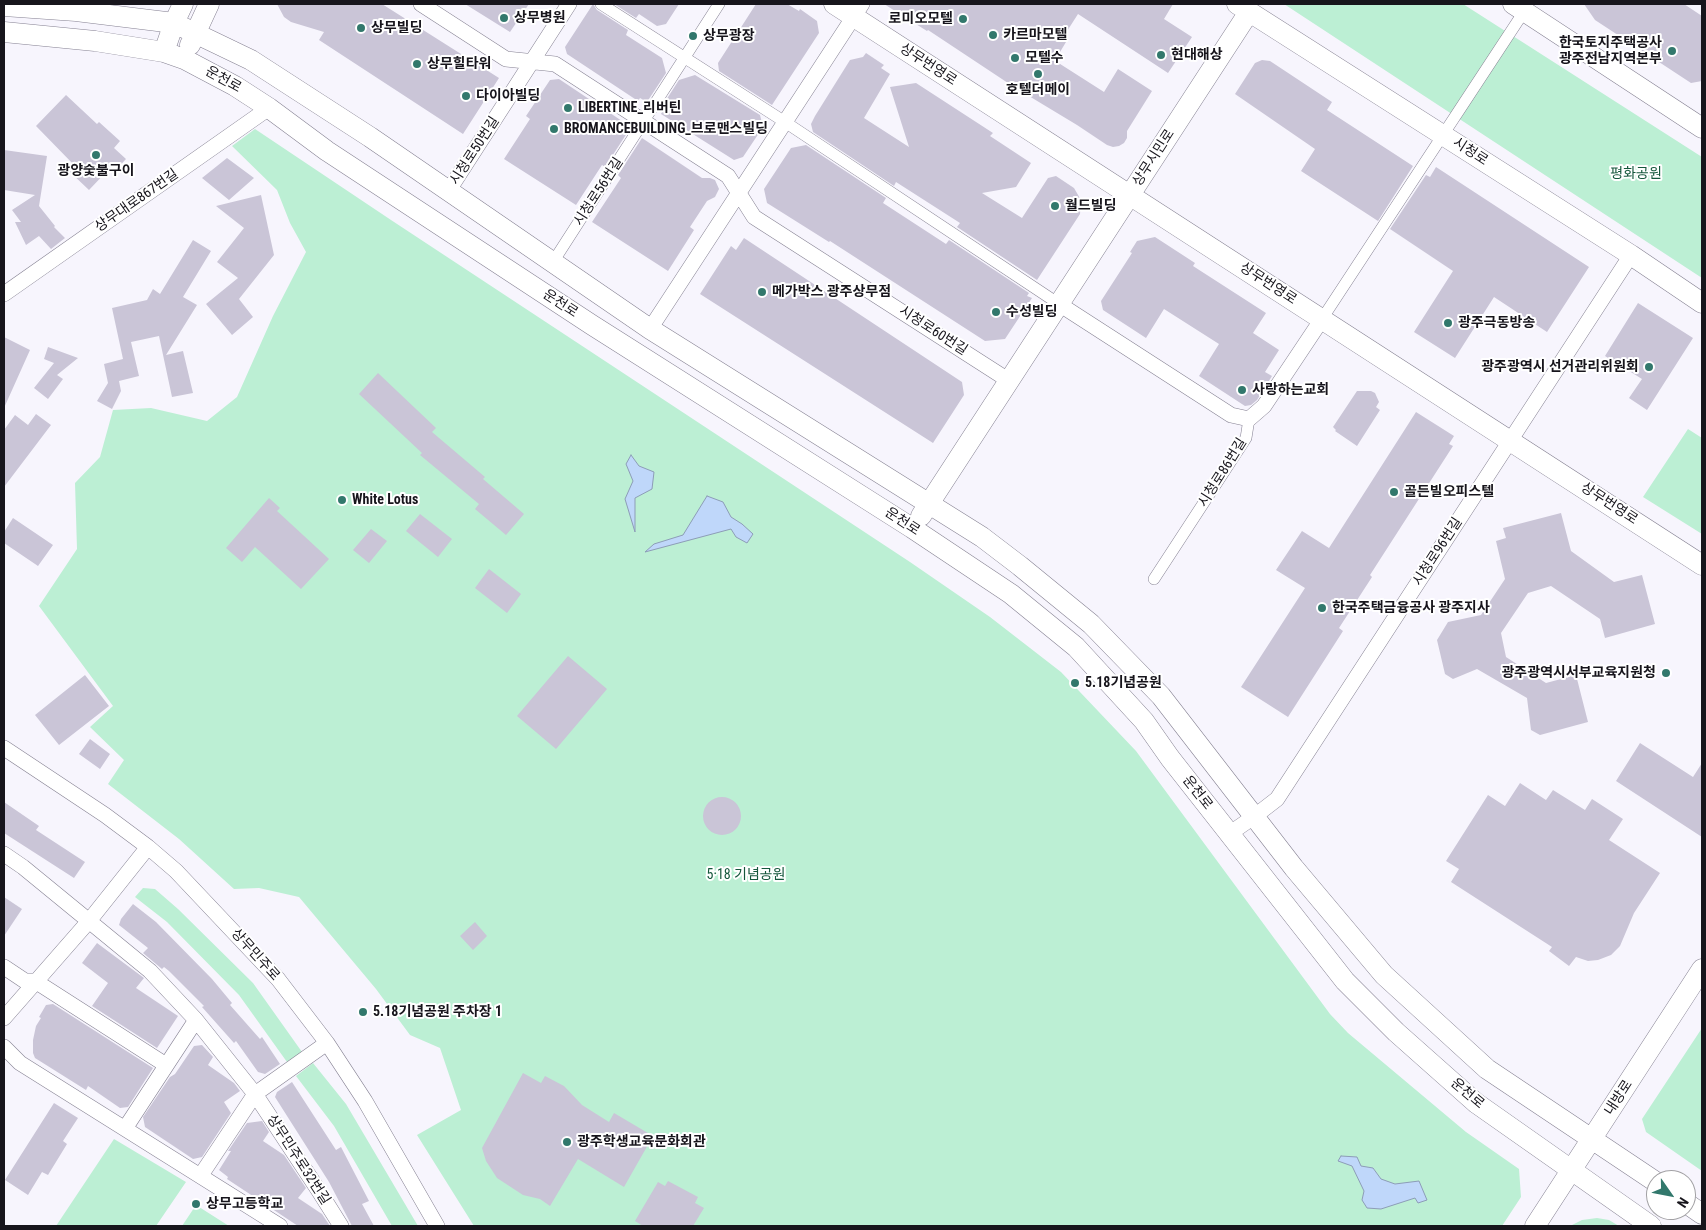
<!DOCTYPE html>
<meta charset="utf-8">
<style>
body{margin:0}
#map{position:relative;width:1706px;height:1230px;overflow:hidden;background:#f7f5fd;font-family:"Roboto Condensed",sans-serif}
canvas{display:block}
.frame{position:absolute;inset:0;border:5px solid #17151c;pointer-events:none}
.north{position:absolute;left:1646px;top:1170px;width:50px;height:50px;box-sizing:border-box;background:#fff;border:1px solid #a2a1a4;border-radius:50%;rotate:123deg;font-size:14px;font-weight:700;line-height:20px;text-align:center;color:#17151c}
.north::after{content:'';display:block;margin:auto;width:18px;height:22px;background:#32786c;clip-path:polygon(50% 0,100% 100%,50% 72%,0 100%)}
</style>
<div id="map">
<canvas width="1706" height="1230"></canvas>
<div class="frame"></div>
<div class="north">N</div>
</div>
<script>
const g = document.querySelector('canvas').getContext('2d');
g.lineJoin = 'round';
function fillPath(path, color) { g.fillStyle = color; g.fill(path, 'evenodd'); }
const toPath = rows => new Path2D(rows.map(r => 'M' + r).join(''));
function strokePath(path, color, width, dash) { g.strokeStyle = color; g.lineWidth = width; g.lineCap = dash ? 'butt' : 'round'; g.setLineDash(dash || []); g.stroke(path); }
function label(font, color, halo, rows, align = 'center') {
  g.font = font + ' "Roboto Condensed","Noto Sans KR",sans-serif'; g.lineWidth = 4; g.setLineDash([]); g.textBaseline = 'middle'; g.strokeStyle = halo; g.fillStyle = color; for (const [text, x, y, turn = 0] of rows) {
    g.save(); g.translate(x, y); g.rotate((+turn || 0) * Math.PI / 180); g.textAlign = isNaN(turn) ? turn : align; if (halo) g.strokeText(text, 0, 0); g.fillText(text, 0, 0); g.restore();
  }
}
fillPath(toPath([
 [1284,4,1463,4,1702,157,1702,278],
 [255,129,391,220,910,562,990,617,1061,672,1136,751,1330,1014,1348,1033,1466,1132,1519,1169,1521,1197,1502,1226,474,1226,417,1135,461,1110,440,1048,410,1035,376,989,299,897,259,888,234,889,179,839,108,784,124,760,90,727,113,706,39,606,77,549,75,483,100,457,113,410,151,408,207,421,237,397,273,316,306,252,290,223,277,190,232,146],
 [1688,429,1702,438,1702,534,1643,497],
 [143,888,155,889,178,909,253,983,302,1052,287,1062,239,995,167,922,135,897],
 [1702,1028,1702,1171,1646,1132,1642,1119],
 [313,1063,346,1104,418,1226,392,1226,334,1126,296,1076],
 [114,1139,186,1182,156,1226,56,1226],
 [196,1205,229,1226,182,1226],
 [1597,1218,1609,1220,1619,1226,1570,1226,1582,1220]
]), '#bcefd4');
const water = toPath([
 [631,455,639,466,654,472,652,489,635,498,635,532,625,499,633,481,626,464,631,455],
 [707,496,723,502,731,517,742,524,753,534,747,543,736,537,731,529,645,552,654,544,683,535,707,496],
 [1341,1156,1357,1157,1361,1166,1373,1168,1381,1179,1395,1184,1419,1181,1427,1200,1418,1203,1415,1198,1381,1209,1367,1208,1362,1200,1364,1191,1352,1166,1338,1161,1341,1156]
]);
fillPath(water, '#bfd7fa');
strokePath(water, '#8d9db7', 1);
fillPath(toPath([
 [277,4,382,4,499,78,463,134,319,40,324,32,291,22,284,17],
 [465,4,529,4,510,32],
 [593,4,597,10,628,30,626,35,662,58,666,73,647,102,640,98,638,101,567,54,565,47],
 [614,4,679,4,666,24,657,26,639,14,636,18],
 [756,4,787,4,799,11,800,9,817,21,819,33,772,105,719,71,718,63],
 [884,4,1173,4,1164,19,1192,37,1168,73,1078,14,1062,39,1066,42,1057,57,1059,59,1057,62,1104,92,1118,69,1152,91,1127,131,1127,138,1124,143,1119,146,1113,147,1107,145,1077,125,1014,87,928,30,927,31],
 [1584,4,1684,4,1702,16,1702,81,1691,83,1595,20],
 [866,53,884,65,881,68,890,74,864,118,909,147,890,87,916,83,993,133,990,136,1031,163,1016,187,982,193,1022,218,1048,178,1056,176,1074,188,1081,200,1080,214,1037,280,957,227,960,223,896,182,894,186,813,132,811,124,815,116,850,60,863,57],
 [1262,60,1270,61,1332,102,1327,110,1413,166,1378,221,1301,171,1315,149,1235,94,1255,63],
 [695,75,760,115,763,127,743,157,734,160,661,114,662,112,659,111,679,80],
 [559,79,631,127,605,167,602,165,576,205,504,159,530,119,526,116,550,80],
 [66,95,97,124,99,122,120,141,114,148,126,159,114,172,110,168,89,190,70,172,75,166,36,126],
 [642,138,702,178,710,178,715,180,719,189,715,197,707,201,690,227,694,230,668,271,592,222,621,178,618,175],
 [806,145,886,198,883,203,946,244,949,240,1029,293,1027,296,1032,298,1005,339,985,341,830,241,829,242,767,203,764,189,791,148],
 [4,150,47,156,39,206,55,226,54,227,65,238,51,249,39,236,26,245,15,222,21,222,12,210,35,195,4,190],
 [227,158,254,178,229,200,202,178],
 [1436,167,1589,267,1547,332,1494,297,1455,358,1414,332,1453,271,1390,229,1426,175,1430,177],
 [261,195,274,255,239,299,253,317,232,335,206,304,238,278,217,262,244,228,216,206],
 [1155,237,1195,263,1193,266,1266,313,1253,333,1279,350,1265,372,1272,376,1257,400,1251,405,1245,406,1199,376,1219,344,1164,309,1146,338,1103,310,1101,301,1132,253,1130,252,1137,241],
 [744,238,962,382,964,395,933,443,700,294,731,246,736,250],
 [193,240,211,251,183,297,197,305,166,355,183,351,193,393,172,397,159,336,131,342,139,376,119,381,121,391,112,409,97,401,108,383,104,364,123,359,112,308,147,300,153,289,160,294],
 [1638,303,1693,338,1647,410,1629,398,1642,379,1605,356],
 [4,337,30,350,4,408],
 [48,347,78,358,57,375,63,379,48,399,34,388,54,363,44,359],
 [378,373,436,428,432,432,485,477,483,479,524,514,506,535,475,509,479,504,420,455,422,453,359,394],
 [1357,391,1371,391,1375,393,1379,402,1376,407,1380,410,1357,446,1335,431,1336,430,1333,427],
 [1416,412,1454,436,1449,444,1453,446,1370,575,1372,577,1339,628,1343,631,1288,717,1241,687,1305,588,1276,570,1302,531,1329,548],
 [36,414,51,425,4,487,4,430,15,415,28,425],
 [269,498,280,508,277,511,329,559,301,589,255,547,242,562,226,548],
 [1561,513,1571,551,1614,582,1642,575,1655,624,1605,638,1600,619,1551,586,1528,593,1501,633,1506,657,1546,683,1576,675,1588,722,1540,735,1531,730,1527,698,1477,669,1453,679,1445,674,1437,640,1448,622,1481,615,1505,579,1496,541,1506,538,1503,528],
 [420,514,452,539,438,557,406,531],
 [13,518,53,545,38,566,4,543,4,532],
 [371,529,387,541,369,563,353,550],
 [489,569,521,594,507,613,475,588],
 [568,656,607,689,556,749,517,716],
 [85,675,109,706,59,745,35,715],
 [90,739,110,754,100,769,79,754],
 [1640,743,1693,777,1702,763,1702,837,1616,781],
 [1520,783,1546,800,1553,790,1585,810,1592,799,1623,819,1609,840,1660,873,1634,913,1620,946,1611,955,1598,960,1588,961,1576,957,1569,966,1549,951,1552,947,1451,882,1459,869,1446,861,1488,795,1505,806],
 '703 816a19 19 0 1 1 38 0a19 19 0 1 1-38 0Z',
 [4,802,39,826,36,830,85,862,74,878,4,833],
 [4,897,22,909,4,936],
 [133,904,156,922,212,979,232,1003,230,1005,260,1039,262,1037,280,1064,265,1074,258,1072,236,1041,234,1043,202,1007,204,1006,169,971,164,967,162,969,143,953,148,948,119,925,121,919],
 [475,922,487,936,473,950,460,936],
 [97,943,144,978,136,988,178,1016,157,1048,92,1006,108,983,82,963],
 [53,1004,153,1068,128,1107,120,1108,88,1086,86,1090,35,1058,33,1053,33,1040,36,1026,41,1018,39,1017,46,1005],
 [202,1045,213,1057,208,1065,234,1083,240,1091,224,1102,231,1113,202,1157,193,1159,145,1127,143,1117,170,1077,175,1074,194,1046],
 [523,1073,541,1083,545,1076,564,1086,582,1105,609,1122,614,1113,653,1136,624,1187,578,1159,550,1206,540,1199,523,1195,497,1178,486,1161,482,1148],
 [292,1082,336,1150,341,1147,369,1201,362,1204,374,1226,352,1226,329,1182,275,1097,277,1092],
 [54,1103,78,1118,63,1141,67,1144,48,1175,42,1172,28,1195,5,1180],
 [262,1121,269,1132,263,1141,284,1155,306,1188,298,1198,322,1214,330,1226,298,1226,227,1179,228,1177,219,1170,231,1151,228,1151,247,1123],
 [668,1181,698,1197,695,1203,704,1208,693,1226,643,1226,635,1221,658,1182,665,1186]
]), '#cac5d7');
const pedestrian = toPath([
 [601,4,785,122,1059,304],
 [553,262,719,4],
 [1322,319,1527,7],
 [1154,579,1246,438,1249,419]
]);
const minor = toPath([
 [421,4,506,59,555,64,728,176,754,217,1008,380],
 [449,190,569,4],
 [4,294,269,108],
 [1059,304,1231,415,1249,419,1264,406,1322,319],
 [650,329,862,4],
 [4,748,105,815,148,847,176,871,278,979,327,1043,365,1101,437,1226],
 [1229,834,1255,816,1277,799,1631,255],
 [4,854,23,867,150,971,196,1020,255,1094,319,1191,341,1226],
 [4,967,25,981,35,981,166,1065],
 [4,1018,89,921,148,847],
 [4,1047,20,1063,280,1226],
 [126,1127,196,1020],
 [201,1175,255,1094,327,1043]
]);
const tertiary = toPath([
 [834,4,1702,565],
 [1237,4,1631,255,1702,303],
 [1513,4,1702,128],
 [4,6,76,11,174,23,251,60,370,137,650,329,982,537,1020,566,1091,624,1161,696,1294,868,1384,975,1487,1069,1656,1182],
 [4,32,95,41,164,52,184,59,235,86,269,108,327,151,592,325,912,528,1011,594,1076,647,1144,721,1170,758,1345,981,1396,1032,1476,1103,1651,1226],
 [190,45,209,4],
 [164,52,174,23,183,4],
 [921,516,1249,12],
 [1686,1203,1702,1214],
 [1535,1226,1702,969]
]);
strokePath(pedestrian, '#858192', 12);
strokePath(minor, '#858192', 16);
strokePath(tertiary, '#858192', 21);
strokePath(pedestrian, '#fff', 11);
strokePath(minor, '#fff', 15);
strokePath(tertiary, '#fff', 20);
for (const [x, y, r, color] of [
 [504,18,5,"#32786c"],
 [963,19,5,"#32786c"],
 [361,28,5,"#32786c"],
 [993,35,5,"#32786c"],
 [693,36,5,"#32786c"],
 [1672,51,5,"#32786c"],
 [1161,55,5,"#32786c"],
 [1015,58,5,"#32786c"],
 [417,64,5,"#32786c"],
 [1038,74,5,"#32786c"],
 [466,96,5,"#32786c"],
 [568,108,5,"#32786c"],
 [554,129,5,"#32786c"],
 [96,155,5,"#32786c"],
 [1055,206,5,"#32786c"],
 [762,292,5,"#32786c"],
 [996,312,5,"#32786c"],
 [1448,323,5,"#32786c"],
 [1649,367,5,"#32786c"],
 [1242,390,5,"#32786c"],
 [1394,492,5,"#32786c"],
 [342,500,5,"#32786c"],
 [1322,608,5,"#32786c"],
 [1666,673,5,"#32786c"],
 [1075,683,5,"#32786c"],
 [363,1012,5,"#32786c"],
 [567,1142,5,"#32786c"],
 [196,1204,5,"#32786c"]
]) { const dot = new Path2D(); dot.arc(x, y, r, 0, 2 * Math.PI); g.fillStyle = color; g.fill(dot); strokePath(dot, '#fff', 2); }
label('bold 14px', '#17151c', '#fff', [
 ["상무병원",514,18],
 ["로미오모텔",953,19,"right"],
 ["상무빌딩",371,28],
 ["카르마모텔",1003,35],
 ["상무광장",703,36],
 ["한국토지주택공사",1662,43,"right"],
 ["광주전남지역본부",1662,59,"right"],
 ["현대해상",1171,55],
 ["모텔수",1025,58],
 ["상무힐타워",427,64],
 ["호텔더메이",1038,90,"center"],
 ["다이아빌딩",476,96],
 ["LIBERTINE_리버틴",578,108],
 ["BROMANCEBUILDING_브로맨스빌딩",564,129],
 ["광양숯불구이",96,171,"center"],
 ["월드빌딩",1065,206],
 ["메가박스 광주상무점",772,292],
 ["수성빌딩",1006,312],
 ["광주극동방송",1458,323],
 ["광주광역시 선거관리위원회",1639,367,"right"],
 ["사랑하는교회",1252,390],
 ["골든빌오피스텔",1404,492],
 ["White Lotus",352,500],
 ["한국주택금융공사 광주지사",1332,608],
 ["광주광역시서부교육지원청",1656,673,"right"],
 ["5.18기념공원",1085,683],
 ["5.18기념공원 주차장 1",373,1012],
 ["광주학생교육문화회관",577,1142],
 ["상무고등학교",206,1204]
], 'left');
label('14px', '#17151c', '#fff', [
 ["상무번영로",928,65,33],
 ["운천로",223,80,29],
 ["시청로50번길",475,151,-57],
 ["시청로",1470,152,33],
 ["상무시민로",1154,158,-57],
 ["시청로56번길",599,192,-57],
 ["상무대로867번길",137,201,-35],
 ["상무번영로",1268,284,33],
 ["운천로",560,304,33],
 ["시청로60번길",933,331,33],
 ["시청로86번길",1223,473,-58],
 ["상무번영로",1609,504,33],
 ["운천로",902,522,33],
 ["시청로96번길",1438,552,-57],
 ["운천로",1197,793,52],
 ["상무민주로",255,955,48],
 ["운천로",1467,1094,40],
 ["내방로",1619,1098,-57],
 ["상무민주로32번길",298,1160,57]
]);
label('14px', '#15573c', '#fff', [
 ["평화공원",1636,174],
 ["5·18 기념공원",746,875]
]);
</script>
